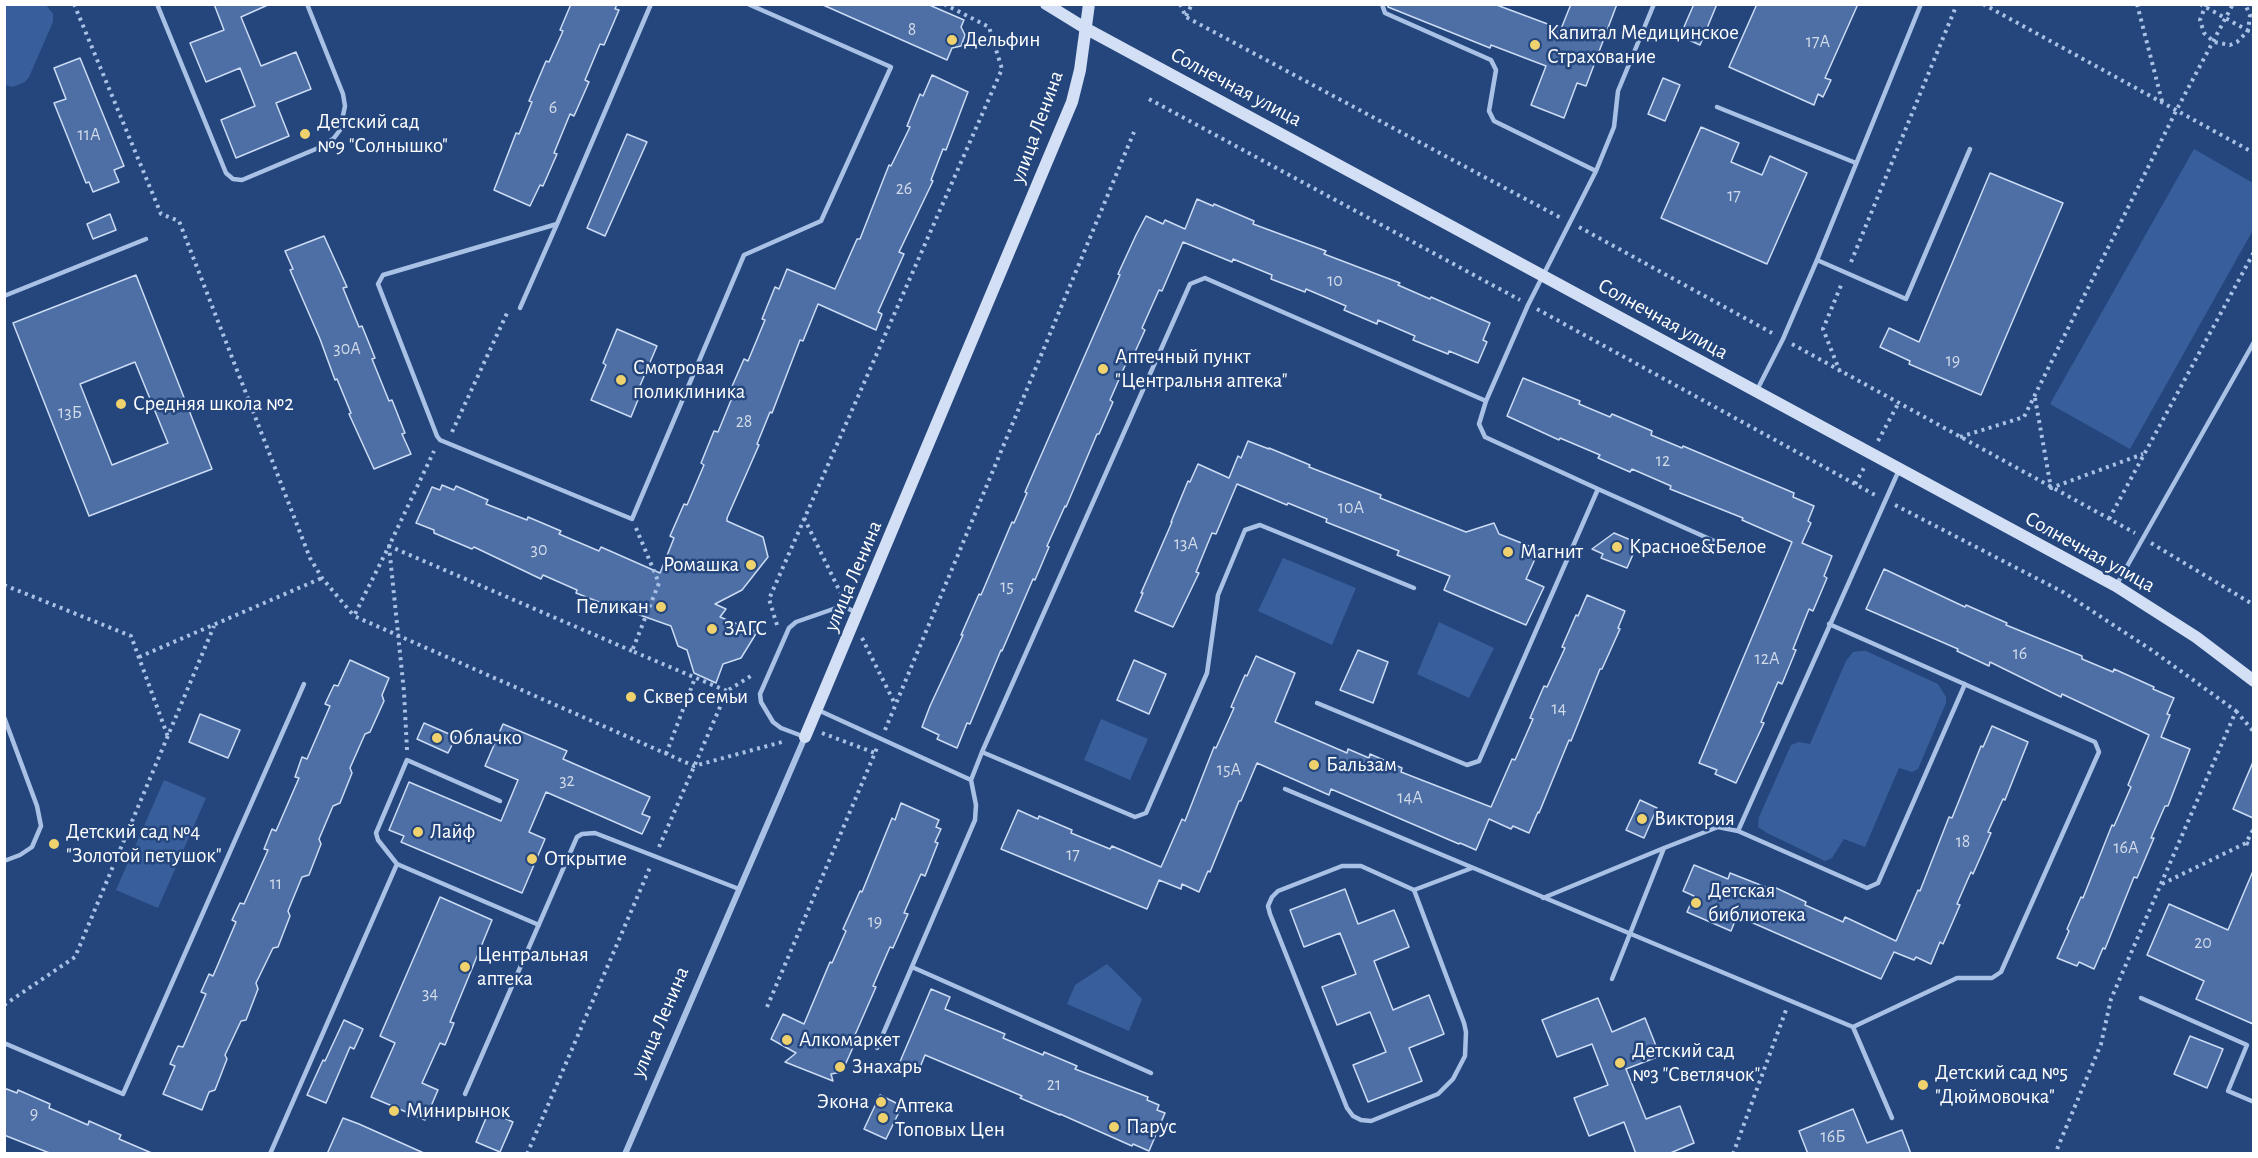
<!DOCTYPE html>
<meta charset="utf-8">
<style>
body{margin:0}
#map{position:relative;width:2258px;height:1158px;overflow:hidden;background:#24467d;font-family:"Alegreya Sans",sans-serif}
canvas{display:block}
.frame{position:absolute;inset:0;border:6px solid #fff;pointer-events:none}
</style>
<div id="map">
<canvas width="2258" height="1158"></canvas>
<div class="frame"></div>
</div>
<script>
const g = document.querySelector('canvas').getContext('2d');
g.lineJoin = 'round';
function fillPath(path, color) { g.fillStyle = color; g.fill(path, 'evenodd'); }
const toPath = rows => new Path2D(rows.map(r => 'M' + r).join(''));
function strokePath(path, color, width, dash) { g.strokeStyle = color; g.lineWidth = width; g.lineCap = dash ? 'butt' : 'round'; g.setLineDash(dash || []); g.stroke(path); }
function label(font, color, halo, rows, align = 'center') {
  g.font = font + ' "Alegreya Sans",sans-serif'; g.lineWidth = 5; g.setLineDash([]); g.textBaseline = 'middle'; g.strokeStyle = halo; g.fillStyle = color; for (const [text, x, y, turn = 0] of rows) {
    g.save(); g.translate(x, y); g.rotate((+turn || 0) * Math.PI / 180); g.textAlign = isNaN(turn) ? turn : align; if (halo) g.strokeText(text, 0, 0); g.fillText(text, 0, 0); g.restore();
  }
}
fillPath(toPath([
 [5,4,46,5,53,14,53,22,29,77,25,82,13,87,5,85],
 [2194,149,2253,183,2253,230,2130,449,2050,404],
 [1283,558,1356,588,1332,645,1258,611],
 [1439,622,1494,648,1469,698,1417,674],
 [1861,651,1866,651,1938,684,1946,697,1946,703,1918,769,1912,772,1899,768,1865,847,1844,839,1832,858,1825,861,1767,833,1758,827,1759,817,1791,745,1799,742,1810,744,1846,661,1853,652],
 [1101,719,1148,739,1130,780,1084,760],
 [164,780,206,798,158,908,116,890],
 [1107,964,1142,999,1129,1031,1067,1004,1075,985]
]), '#385e9b');
const building = toPath([
 [214,4,270,4,241,17,261,66,296,52,311,89,276,103,289,136,236,158,221,120,255,106,240,68,206,82,190,43,224,30,214,4],
 [571,4,617,4,615,9,619,10,604,45,600,44,585,80,589,82,574,116,570,114,554,153,557,154,543,186,540,185,530,206,494,190,516,133,519,134,532,102,529,101,546,61,549,62,563,31,560,30,571,4],
 [927,4,964,20,961,27,965,35,961,46,952,48,947,60,823,5,927,4],
 [1387,4,1494,4,1561,29,1571,4,1617,4,1586,86,1577,83,1564,118,1531,105,1546,66,1491,45,1490,48,1388,7,1387,4],
 [1694,4,1717,4,1700,45,1680,36,1694,4],
 [1757,4,1858,4,1825,78,1831,80,1823,97,1818,94,1814,105,1729,67,1757,4],
 [80,58,124,166,114,170,119,182,93,192,89,182,86,183,54,103,66,99,54,68,80,58],
 [932,75,968,92,946,150,943,149,931,180,933,181,899,252,904,254,878,312,882,314,876,330,818,304,803,341,800,340,772,413,770,412,757,444,759,445,727,518,727,521,763,537,768,557,742,590,715,604,726,609,720,617,757,632,741,658,723,664,716,683,694,673,687,650,678,646,671,626,617,607,617,609,576,593,577,590,543,575,541,579,474,547,472,549,434,533,434,530,416,523,432,487,440,490,442,485,454,490,456,486,488,500,486,504,527,520,528,517,561,531,559,534,599,551,601,547,660,573,674,538,670,536,684,504,687,505,704,465,701,463,714,431,718,432,734,393,730,391,744,359,748,361,765,320,762,319,775,287,779,289,787,269,835,289,857,239,860,239,889,165,891,166,910,127,907,126,920,94,923,96,932,75],
 [1663,78,1680,85,1665,121,1648,114,1663,78],
 [1701,127,1739,143,1731,162,1762,175,1770,156,1807,173,1767,264,1661,218,1701,127],
 [627,134,647,142,605,236,587,228,627,134],
 [1990,173,2063,203,1981,395,1909,364,1910,361,1880,347,1889,328,1919,342,1990,173],
 [1197,199,1213,206,1214,204,1254,221,1253,224,1326,251,1324,254,1400,283,1398,285,1430,299,1431,297,1490,323,1483,340,1487,342,1478,363,1449,351,1448,354,1413,340,1415,336,1378,320,1377,324,1344,310,1346,306,1306,289,1305,292,1271,279,1272,275,1233,259,1232,262,1183,242,1162,291,1159,290,1142,328,1145,330,1130,363,1127,361,1110,400,1113,402,1099,434,1097,434,1066,507,1065,506,1047,546,1049,547,1035,580,1033,579,1002,651,1001,650,970,724,967,723,957,748,937,739,939,735,922,727,930,706,963,635,961,635,979,594,981,595,1012,522,1014,523,1027,493,1025,492,1120,275,1118,274,1136,235,1146,216,1163,224,1165,220,1185,229,1197,199],
 [110,214,116,230,93,239,87,224,110,214],
 [324,236,347,287,343,288,359,327,362,326,375,358,372,359,389,401,392,400,405,433,402,434,411,454,374,469,349,414,351,413,337,379,335,380,320,339,290,270,293,269,285,251,324,236],
 [136,275,212,469,89,516,13,323,136,275],
 [135,362,168,443,112,465,80,384,135,362],
 [617,329,657,346,636,395,639,397,631,417,591,400,606,365,603,363,617,329],
 [1523,378,1580,401,1579,404,1610,417,1612,414,1652,431,1651,435,1682,448,1683,446,1794,493,1793,497,1814,506,1808,521,1811,523,1802,543,1832,556,1824,576,1827,578,1813,611,1809,609,1793,649,1796,650,1782,684,1778,682,1761,722,1764,723,1736,783,1715,774,1717,770,1699,763,1792,542,1742,520,1743,518,1670,489,1671,486,1632,469,1630,472,1598,458,1600,455,1560,438,1559,440,1507,416,1523,378],
 [1248,441,1269,449,1269,448,1310,465,1309,467,1381,495,1380,498,1466,532,1494,523,1499,534,1539,550,1526,579,1544,587,1526,625,1444,590,1450,576,1397,555,1399,551,1326,522,1327,519,1288,503,1287,505,1237,484,1216,534,1212,533,1196,572,1199,573,1173,627,1135,611,1143,593,1141,593,1172,522,1171,522,1188,481,1190,482,1198,464,1229,478,1238,456,1241,458,1248,441],
 [1614,533,1638,543,1627,568,1601,558,1603,554,1592,549,1614,533],
 [1884,569,1965,607,1966,605,2007,623,2006,625,2082,656,2082,659,2113,672,2114,669,2154,687,2153,689,2174,698,2167,714,2170,715,2161,737,2190,749,2168,806,2165,806,2151,838,2154,838,2137,878,2134,877,2105,949,2103,948,2094,969,2079,962,2077,966,2057,958,2069,931,2067,929,2081,897,2083,898,2112,825,2114,826,2131,787,2128,785,2149,735,2062,694,2061,697,1990,662,1989,666,1957,651,1958,649,1866,609,1884,569],
 [1587,595,1625,611,1618,628,1620,629,1602,669,1600,669,1571,741,1569,740,1539,813,1538,812,1529,833,1513,826,1511,829,1489,819,1476,850,1460,843,1459,844,1331,789,1329,795,1257,763,1241,801,1239,801,1210,872,1208,871,1199,892,1182,884,1181,889,1159,880,1147,909,1001,849,1018,810,1038,819,1039,816,1072,830,1071,833,1110,849,1112,846,1161,867,1182,819,1185,821,1214,747,1216,748,1234,708,1231,707,1245,675,1247,676,1256,656,1295,673,1275,722,1347,753,1348,749,1369,758,1370,754,1402,768,1401,772,1491,807,1512,759,1515,760,1533,719,1530,718,1544,686,1547,687,1565,648,1562,647,1576,615,1578,616,1587,595],
 [1358,650,1388,662,1373,703,1340,690,1358,650],
 [350,660,389,678,382,695,384,701,370,732,365,734,350,768,352,773,340,803,333,806,319,839,321,844,309,875,302,877,288,911,290,916,278,947,273,948,256,983,258,989,246,1020,241,1021,225,1055,227,1059,215,1090,209,1092,202,1110,163,1094,175,1066,170,1064,178,1046,183,1047,206,994,201,992,209,974,213,976,236,922,232,920,240,903,244,904,268,850,264,849,272,829,276,831,299,778,295,777,302,757,307,759,330,706,325,704,334,685,338,686,350,660],
 [1134,660,1166,674,1149,714,1117,700,1134,660],
 [200,714,240,730,228,758,189,742,200,714],
 [424,723,456,737,448,753,417,739,424,723],
 [503,724,567,751,563,759,650,797,642,814,650,817,642,834,546,792,529,832,545,839,522,893,401,842,404,836,389,830,409,782,501,821,518,780,485,766,503,724],
 [1992,726,2028,742,2005,800,2003,799,1988,832,1991,833,1973,874,1971,872,1957,904,1960,905,1943,944,1940,942,1931,964,1916,957,1914,960,1894,952,1881,979,1737,916,1731,931,1687,912,1694,896,1683,891,1694,865,1728,879,1730,873,1773,890,1774,887,1806,902,1805,905,1843,922,1845,917,1896,941,1918,890,1920,891,1949,817,1952,818,1981,746,1983,747,1992,726],
 [2253,762,2253,818,2233,809,2253,762],
 [1640,800,1657,808,1644,838,1626,830,1640,800],
 [901,803,939,820,936,827,941,829,935,842,938,843,925,876,921,874,904,913,908,914,893,948,890,947,873,986,876,987,851,1044,854,1045,842,1072,831,1074,833,1081,785,1062,796,1053,771,1039,783,1014,804,1024,830,962,832,963,846,931,843,929,860,891,862,892,892,818,895,820,901,803],
 [2253,871,2253,1024,2196,999,2204,981,2147,955,2169,904,2228,930,2253,871],
 [1345,889,1358,924,1394,910,1409,947,1374,961,1393,1010,1429,995,1444,1034,1409,1048,1422,1081,1368,1102,1353,1065,1386,1052,1370,1012,1337,1025,1322,987,1356,974,1340,933,1304,947,1290,910,1345,889],
 [440,897,492,920,450,1022,454,1023,445,1045,440,1043,422,1083,438,1090,425,1120,371,1097,395,1043,380,1036,440,897],
 [931,989,950,997,945,1009,1005,1034,1003,1038,1043,1055,1044,1052,1077,1066,1075,1069,1148,1097,1147,1100,1159,1105,1157,1110,1165,1113,1149,1151,1133,1144,1132,1146,1060,1114,1060,1115,1020,1098,1022,1096,925,1055,918,1072,899,1064,931,989],
 [1598,998,1612,1032,1645,1018,1660,1056,1626,1069,1646,1119,1680,1106,1694,1143,1668,1154,1636,1154,1624,1122,1589,1136,1574,1098,1608,1085,1592,1044,1557,1057,1542,1020,1598,998],
 [344,1020,363,1029,354,1049,350,1047,326,1103,307,1095,323,1060,325,1061,344,1020],
 [2190,1036,2223,1049,2207,1088,2174,1074,2190,1036],
 [4,1088,17,1093,18,1090,50,1104,49,1108,88,1125,89,1121,121,1135,119,1139,154,1154,52,1154,4,1135,4,1088],
 [880,1095,902,1106,886,1139,864,1129,880,1095],
 [1853,1109,1867,1143,1902,1130,1911,1154,1808,1154,1799,1131,1853,1109],
 [489,1111,513,1122,500,1152,476,1142,489,1111],
 [343,1118,359,1124,426,1154,327,1154,343,1118]
]);
fillPath(building, '#4d6fa6');
strokePath(building, '#ccdcf4', 1.5);
strokePath(toPath([
 [74,4,161,214,179,221,310,558,322,578,354,616],
 [1180,4,1186,17,1561,218],
 [1983,4,2254,153],
 [2137,4,2163,105],
 [2200,4,2254,34],
 [2206,4,2200,20,2204,33,2214,42,2230,45,2237,42,2248,31,2250,15,2245,4],
 [1186,16,1192,4],
 [1149,99,1520,300],
 [1579,227,1772,333],
 [1851,262,1957,4],
 [1537,309,1875,495],
 [1792,344,2135,533],
 [1840,372,1823,329,1842,283],
 [2035,398,2051,488,2143,454],
 [452,432,508,311],
 [1960,437,2024,417,2176,111,2233,4],
 [1878,441,1898,404],
 [1855,484,1865,466],
 [1895,505,2063,592,2153,651,2236,711,2111,999,2101,1044,2055,1154],
 [804,518,842,596],
 [2109,519,2254,252],
 [636,528,659,583,632,651,727,691],
 [2151,543,2254,605],
 [4,585,131,636,168,737],
 [777,625,769,599,1002,69,989,27,944,4],
 [862,638,895,704],
 [632,651,389,546,354,616,694,766,782,742],
 [139,657,322,578],
 [2236,711,2254,732],
 [885,730,1134,132],
 [822,733,875,753],
 [407,750,404,692,389,546,434,451],
 [666,754,695,678],
 [2246,843,2254,846],
 [659,847,727,691,754,674],
 [2162,884,2246,843,2254,828],
 [4,1005,75,957,214,626],
 [767,1007,877,748],
 [527,1154,651,865],
 [1733,1154,1786,1010]
]), '#a9c1e5', 4, [3, 4.5]);
strokePath(toPath([
 [157,4,226,173,233,179,242,180,323,146,334,138,340,130,345,106,343,94,307,4],
 [651,4,557,224,383,275,378,284,437,436,440,440,632,519,744,255,821,221,891,67,748,4],
 [1717,107,1856,163],
 [1596,171,1614,127,1618,91,1654,4],
 [1817,260,1906,299,1970,149],
 [4,296,146,239],
 [520,308,557,224],
 [1757,390,1783,339,1817,260,1921,4],
 [1899,470,1738,831,1867,888,1878,883,1965,684],
 [1598,489,1732,549],
 [2117,584,2254,342],
 [1829,624,2095,742,2099,752,2001,972,1992,978,1957,978,1853,1027],
 [1317,703,1467,765,1479,761,1598,489,1485,437,1479,424,1486,401],
 [818,710,971,780],
 [4,717,37,806,41,826,32,847,20,855,4,861],
 [805,737,781,728,773,722,761,702,760,694,789,628,796,622,839,607,845,607,855,612],
 [982,752,1135,817,1146,813,1207,673,1218,595,1245,530,1260,525,1414,588],
 [1285,789,1853,1027,1892,1118],
 [397,864,378,840,376,833,407,760,500,801],
 [1414,890,1464,1023,1466,1032,1465,1056,1453,1079,1438,1094,1371,1121,1361,1120,1353,1116,1347,1108,1270,914,1268,906,1272,897,1278,891,1342,866,1361,866,1414,890,1472,868],
 [1543,898,1664,848],
 [912,967,1151,1073],
 [1612,979,1664,848,1718,827,1738,831],
 [2141,998,2247,1045,2228,1091,2254,1102],
 [4,1043,123,1094,304,684],
 [877,1048,975,820,976,805,971,780,982,752,1190,284,1205,278,1486,401,1528,305,1596,171,1494,121,1489,111,1496,70,1491,60,1385,13,1382,4],
 [465,1094,577,837,582,834,595,833,739,889],
 [270,1154,397,864,539,925]
]), '#a9c1e5', 4.5);
strokePath(toPath([
 [625,1154,805,737]
]), '#a9c1e5', 6);
strokePath(toPath([
 [1046,4,1085,28,2116,586,2196,637,2254,681],
 [805,737,1072,102,1080,70,1089,4]
]), '#d3dff5', 12);
for (const [x, y, r, color] of [
 [952,40,6,"#efd26d"],
 [1535,45,6,"#efd26d"],
 [305,134,6,"#efd26d"],
 [1103,369,6,"#efd26d"],
 [621,380,6,"#efd26d"],
 [121,404,6,"#efd26d"],
 [1617,547,6,"#efd26d"],
 [1508,552,6,"#efd26d"],
 [751,565,6,"#efd26d"],
 [661,607,6,"#efd26d"],
 [712,629,6,"#efd26d"],
 [631,697,6,"#efd26d"],
 [437,738,6,"#efd26d"],
 [1314,765,6,"#efd26d"],
 [1642,819,6,"#efd26d"],
 [418,832,6,"#efd26d"],
 [54,844,6,"#efd26d"],
 [532,859,6,"#efd26d"],
 [1696,903,6,"#efd26d"],
 [465,967,6,"#efd26d"],
 [787,1040,6,"#efd26d"],
 [1620,1063,6,"#efd26d"],
 [840,1067,6,"#efd26d"],
 [1923,1085,6,"#efd26d"],
 [881,1102,6,"#efd26d"],
 [394,1111,6,"#efd26d"],
 [883,1118,6,"#efd26d"],
 [1114,1127,6,"#efd26d"]
]) { const dot = new Path2D(); dot.arc(x, y, r, 0, 2 * Math.PI); g.fillStyle = color; g.fill(dot); strokePath(dot, '#24467d', 2); }
label('18px', '#d2dbe9', null, [
 ["8",912,30],
 ["17А",1818,42],
 ["6",553,108],
 ["11А",89,135],
 ["26",904,189],
 ["17",1734,196],
 ["10",1335,281],
 ["30А",347,349],
 ["19",1953,361],
 ["13Б",70,413],
 ["28",744,422],
 ["12",1663,461],
 ["10А",1351,508],
 ["13А",1186,544],
 ["30",539,550],
 ["15",1007,587],
 ["16",2020,654],
 ["12А",1767,659],
 ["14",1559,709],
 ["15А",1229,770],
 ["32",567,781],
 ["14А",1410,798],
 ["18",1963,842],
 ["16А",2126,848],
 ["17",1073,855],
 ["11",276,884],
 ["19",875,922],
 ["20",2203,943],
 ["34",430,994],
 ["21",1054,1085],
 ["9",34,1114],
 ["16Б",1833,1137]
]);
label('21px', '#fff', '#24467d', [
 ["Капитал Медицинское",1547,33],
 ["Страхование",1547,57],
 ["Дельфин",964,40],
 ["Детский сад",317,122],
 ["№9 \"Солнышко\"",317,146],
 ["Аптечный пункт",1115,357],
 ["\"Центральня аптека\"",1115,381],
 ["Смотровая",633,368],
 ["поликлиника",633,392],
 ["Средняя школа №2",133,404],
 ["Красное&Белое",1629,547],
 ["Магнит",1520,552],
 ["Ромашка",739,565,"right"],
 ["Пеликан",649,607,"right"],
 ["ЗАГС",724,629],
 ["Сквер семьи",643,697],
 ["Облачко",449,738],
 ["Бальзам",1326,765],
 ["Виктория",1654,819],
 ["Детский сад №4",66,832],
 ["\"Золотой петушок\"",66,856],
 ["Лайф",430,832],
 ["Открытие",544,859],
 ["Детская",1708,891],
 ["библиотека",1708,915],
 ["Центральная",477,955],
 ["аптека",477,979],
 ["Алкомаркет",799,1040],
 ["Детский сад",1632,1051],
 ["№3 \"Светлячок\"",1632,1075],
 ["Знахарь",852,1067],
 ["Детский сад №5",1935,1073],
 ["\"Дюймовочка\"",1935,1097],
 ["Экона",869,1102,"right"],
 ["Аптека",895,1106],
 ["Топовых Цен",895,1130],
 ["Минирынок",406,1111],
 ["Парус",1126,1127]
], 'left');
label('21px', '#fff', '#24467d', [
 ["Солнечная улица",1236,87,28],
 ["улица Ленина",1037,127,-70],
 ["Солнечная улица",1663,319,29],
 ["Солнечная улица",2090,552,29],
 ["улица Ленина",853,576,-67],
 ["улица Ленина",660,1022,-67]
]);
</script>
